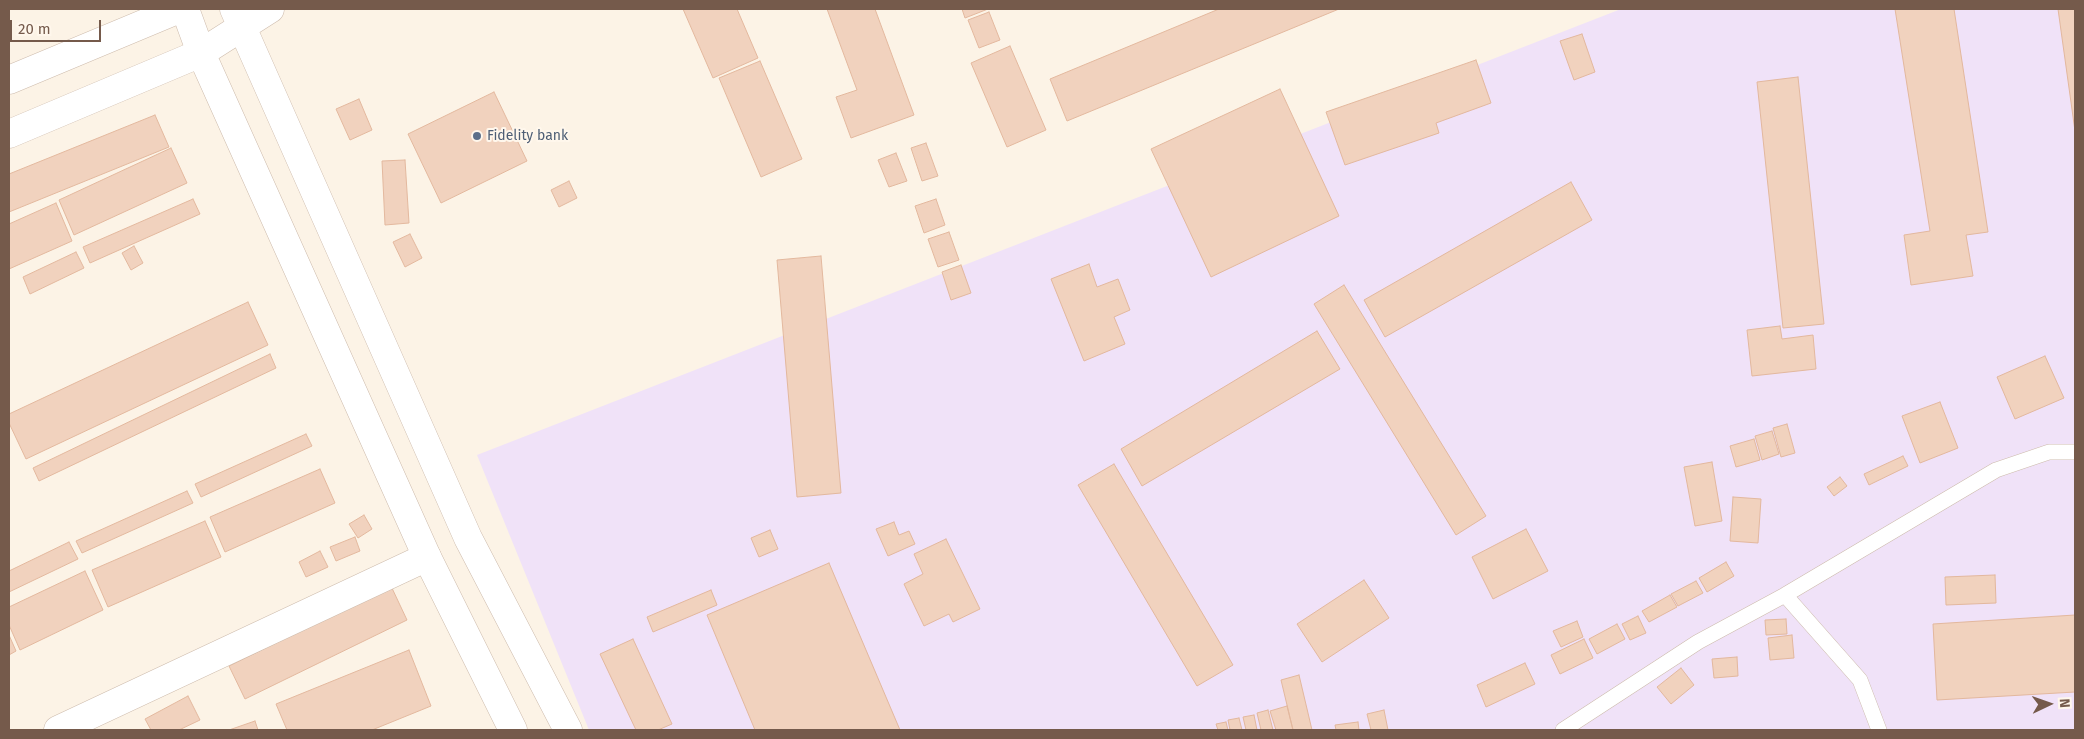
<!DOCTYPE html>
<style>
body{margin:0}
#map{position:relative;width:2084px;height:739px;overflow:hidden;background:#fcf3e6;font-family:"Fira Sans",sans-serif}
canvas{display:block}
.frame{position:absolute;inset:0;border:10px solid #755a4b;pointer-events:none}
.north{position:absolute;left:2024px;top:679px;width:50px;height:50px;-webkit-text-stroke:4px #fff7ec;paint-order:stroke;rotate:87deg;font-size:14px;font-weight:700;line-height:20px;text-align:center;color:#755a4b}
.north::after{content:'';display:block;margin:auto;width:18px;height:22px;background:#755a4b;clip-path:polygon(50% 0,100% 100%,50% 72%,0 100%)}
.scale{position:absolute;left:10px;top:20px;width:91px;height:22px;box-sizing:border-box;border:2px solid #755a4b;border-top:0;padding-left:6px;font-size:15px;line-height:18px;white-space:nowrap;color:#755a4b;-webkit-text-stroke:4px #fff7ec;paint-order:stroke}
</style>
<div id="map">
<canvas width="2084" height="739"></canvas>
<div class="frame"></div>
<div class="north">N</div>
<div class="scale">20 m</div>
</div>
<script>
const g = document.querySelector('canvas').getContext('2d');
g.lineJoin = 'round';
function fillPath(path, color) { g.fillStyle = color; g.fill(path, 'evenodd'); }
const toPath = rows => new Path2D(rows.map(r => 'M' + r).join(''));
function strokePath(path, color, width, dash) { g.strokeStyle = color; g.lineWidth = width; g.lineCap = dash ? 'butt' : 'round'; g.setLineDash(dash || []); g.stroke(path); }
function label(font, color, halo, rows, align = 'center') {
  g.font = font + ' "Fira Sans",sans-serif'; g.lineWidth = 4; g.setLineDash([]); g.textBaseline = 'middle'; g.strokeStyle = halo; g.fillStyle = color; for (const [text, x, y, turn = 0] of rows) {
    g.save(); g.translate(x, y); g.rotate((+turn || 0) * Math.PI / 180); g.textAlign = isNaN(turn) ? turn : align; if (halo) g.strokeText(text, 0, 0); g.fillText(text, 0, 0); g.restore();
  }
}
fillPath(toPath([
 [1621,9,2075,9,2075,730,589,730,477,455]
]), '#f0e2f8');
const building = toPath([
 [683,9,737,9,758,58,713,78,683,9],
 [827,9,875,9,914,115,851,138,836,97,857,90,827,9],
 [962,9,988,9,965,18,962,9],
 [1219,9,1339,9,1067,121,1050,79,1219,9],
 [1895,9,1954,9,1988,232,1966,235,1973,276,1911,285,1904,235,1930,231,1895,9],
 [2058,9,2075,9,2075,131,2058,9],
 [989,12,1000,40,979,48,968,20,989,12],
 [1582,34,1595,72,1574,80,1560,41,1582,34],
 [1010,46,1046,130,1007,147,971,63,1010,46],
 [1476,60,1491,103,1436,123,1439,133,1345,165,1326,112,1476,60],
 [760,61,802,159,761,177,719,78,760,61],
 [1798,77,1824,324,1783,328,1757,82,1798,77],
 [1280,89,1339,216,1211,277,1151,149,1280,89],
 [494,92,527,161,441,203,408,134,494,92],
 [359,99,372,130,350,140,336,109,359,99],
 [155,115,169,147,9,212,9,174,155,115],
 [926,143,938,176,922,181,911,148,926,143],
 [171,148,187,183,74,235,59,200,171,148],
 [896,153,907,181,889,187,878,160,896,153],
 [405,160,409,223,385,225,382,161,405,160],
 [569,181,577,198,559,207,551,190,569,181],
 [1571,182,1592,220,1385,337,1364,300,1571,182],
 [193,199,200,214,90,263,83,247,193,199],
 [936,199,945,225,924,233,915,206,936,199],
 [56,203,72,241,9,269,9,224,56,203],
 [949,232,959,260,938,267,928,239,949,232],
 [410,234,422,258,405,267,393,242,410,234],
 [134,246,143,263,131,270,122,253,134,246],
 [76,252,84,268,30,294,23,277,76,252],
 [821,256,841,493,797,497,777,260,821,256],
 [1089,264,1097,287,1118,279,1130,310,1114,317,1125,344,1084,361,1051,279,1089,264],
 [961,265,971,293,951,300,942,272,961,265],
 [1344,285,1486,516,1456,535,1314,304,1344,285],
 [248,302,268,345,26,459,9,423,9,414,248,302],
 [1780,326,1782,339,1813,335,1816,369,1752,376,1747,330,1780,326],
 [1317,331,1340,369,1142,486,1121,449,1317,331],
 [270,354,276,368,39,481,33,468,270,354],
 [2045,356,2064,398,2015,419,1997,377,2045,356],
 [1940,402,1958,448,1920,463,1902,416,1940,402],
 [1787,424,1795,453,1781,457,1773,428,1787,424],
 [1772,431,1779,454,1762,460,1755,436,1772,431],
 [306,434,312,446,201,497,195,484,306,434],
 [1754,439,1760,460,1736,467,1730,446,1754,439],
 [1903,456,1908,466,1869,485,1864,474,1903,456],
 [1712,462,1722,521,1695,526,1684,467,1712,462],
 [1114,464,1233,665,1197,686,1078,485,1114,464],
 [320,469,335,503,225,552,210,517,320,469],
 [1840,477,1847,486,1834,496,1827,487,1840,477],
 [187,491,193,503,82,553,76,541,187,491],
 [1733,497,1761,499,1758,543,1730,541,1733,497],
 [364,515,372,529,358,538,349,524,364,515],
 [205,521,221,557,108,607,92,570,205,521],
 [894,522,899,535,909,531,915,544,888,556,876,529,894,522],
 [1526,529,1548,571,1493,599,1472,557,1526,529],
 [770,530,778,549,759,557,751,538,770,530],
 [355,537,360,551,336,561,330,547,355,537],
 [946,539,980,609,953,622,949,614,924,626,904,584,923,574,914,554,946,539],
 [69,542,78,559,9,592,9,571,69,542],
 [320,551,328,567,306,577,299,562,320,551],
 [1726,562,1734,576,1707,592,1699,578,1726,562],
 [829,563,900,730,755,730,707,615,829,563],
 [85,571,103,610,20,650,9,625,9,607,85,571],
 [1995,575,1996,603,1946,605,1945,577,1995,575],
 [1364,580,1389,618,1322,662,1297,624,1364,580],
 [1696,581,1703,593,1678,606,1671,594,1696,581],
 [391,586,407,620,245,699,229,666,391,586],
 [711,590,717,605,653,632,647,617,711,590],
 [1670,595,1677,607,1649,622,1642,611,1670,595],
 [2075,615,2075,692,1937,700,1933,624,2075,615],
 [1638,616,1646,633,1630,640,1622,624,1638,616],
 [1786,619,1787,634,1766,635,1765,620,1786,619],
 [1577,621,1583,637,1561,647,1553,631,1577,621],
 [1617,624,1625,639,1597,654,1589,639,1617,624],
 [9,635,16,651,9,655,9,635],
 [1792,635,1794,658,1770,660,1768,638,1792,635],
 [633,639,672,724,658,730,636,730,600,654,633,639],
 [1584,639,1593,658,1560,674,1551,655,1584,639],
 [409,650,431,706,372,730,287,730,276,704,409,650],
 [1737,657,1738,676,1714,678,1712,659,1737,657],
 [1525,663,1535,684,1486,707,1477,685,1525,663],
 [1681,668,1694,685,1671,704,1657,687,1681,668],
 [1299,675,1312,730,1293,730,1281,680,1299,675],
 [188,696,200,720,179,730,151,730,145,719,188,696],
 [1287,706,1293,730,1276,730,1270,711,1287,706],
 [1268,710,1273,730,1261,730,1257,713,1268,710],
 [1384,710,1388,730,1371,730,1367,714,1384,710],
 [1254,715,1257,730,1246,730,1243,717,1254,715],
 [1239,718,1242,730,1230,730,1228,720,1239,718],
 [255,721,258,730,229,730,255,721],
 [1226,722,1228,730,1218,730,1216,724,1226,722],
 [1358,722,1359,730,1336,730,1335,725,1358,722]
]);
fillPath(building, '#f1d2be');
strokePath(building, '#e3b89e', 1);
const service = toPath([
 [1785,595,1860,680,1879,730],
 [1563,730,1698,642,1785,595,1996,470,2049,452,2075,452]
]);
const minor = toPath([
 [58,730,427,557]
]);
const tertiary = toPath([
 [185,9,201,53,427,557,513,730],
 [234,9,468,538,568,730],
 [9,80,179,9],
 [9,134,201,53,270,9]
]);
strokePath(service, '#cdbbac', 16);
strokePath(minor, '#cdbbac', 29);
strokePath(tertiary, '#cdbbac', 29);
strokePath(service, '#fff', 15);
strokePath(minor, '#fff', 28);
strokePath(tertiary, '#fff', 28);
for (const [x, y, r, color] of [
 [477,136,5,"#5c6f8a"]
]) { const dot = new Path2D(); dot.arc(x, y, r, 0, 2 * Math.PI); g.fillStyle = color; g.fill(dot); strokePath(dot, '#fff7ec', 2); }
label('14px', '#4e5e75', '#fff7ec', [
 ["Fidelity bank",487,136]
], 'left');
</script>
